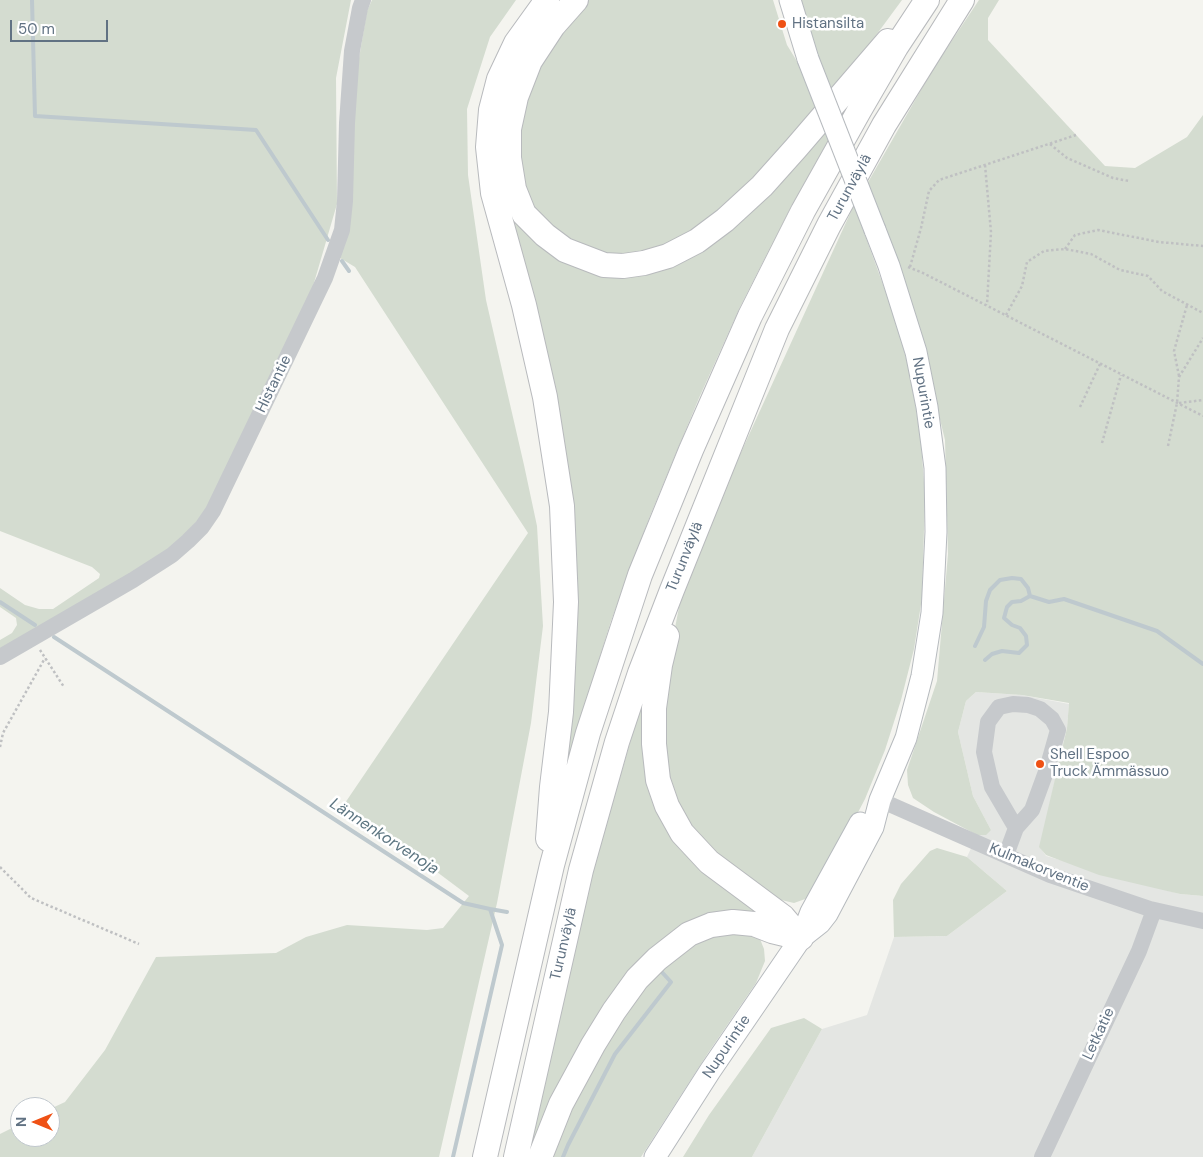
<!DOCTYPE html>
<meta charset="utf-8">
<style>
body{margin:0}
#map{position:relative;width:1203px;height:1157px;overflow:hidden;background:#f4f4ef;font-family:"DM Sans",sans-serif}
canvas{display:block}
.north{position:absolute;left:10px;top:1097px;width:50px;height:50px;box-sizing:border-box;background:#fff;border:1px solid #c0c7cd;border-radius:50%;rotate:270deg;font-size:14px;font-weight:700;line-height:20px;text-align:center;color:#617283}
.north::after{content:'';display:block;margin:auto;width:18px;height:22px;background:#ef5115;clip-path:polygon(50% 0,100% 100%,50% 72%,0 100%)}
.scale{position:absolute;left:10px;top:20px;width:98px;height:22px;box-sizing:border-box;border:2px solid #617283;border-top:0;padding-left:6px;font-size:15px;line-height:18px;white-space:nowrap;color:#617283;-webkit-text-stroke:4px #fff;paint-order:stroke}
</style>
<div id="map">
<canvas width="1203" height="1157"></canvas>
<div class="north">N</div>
<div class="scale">50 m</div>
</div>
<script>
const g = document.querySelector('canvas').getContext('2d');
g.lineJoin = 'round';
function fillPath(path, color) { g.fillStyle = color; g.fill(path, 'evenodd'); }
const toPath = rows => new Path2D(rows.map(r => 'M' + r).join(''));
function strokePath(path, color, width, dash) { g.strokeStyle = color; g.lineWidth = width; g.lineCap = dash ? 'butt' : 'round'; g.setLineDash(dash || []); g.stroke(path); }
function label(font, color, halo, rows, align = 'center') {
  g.font = font + ' "DM Sans",sans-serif'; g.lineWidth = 5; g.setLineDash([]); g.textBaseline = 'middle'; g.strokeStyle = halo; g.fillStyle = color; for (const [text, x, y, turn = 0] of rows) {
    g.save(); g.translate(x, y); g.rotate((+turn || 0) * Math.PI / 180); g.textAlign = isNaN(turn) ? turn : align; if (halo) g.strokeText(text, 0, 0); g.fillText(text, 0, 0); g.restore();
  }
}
fillPath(toPath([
 [976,692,1022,695,1069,704,1067,728,1040,847,1046,856,1180,894,1203,896,1203,1157,752,1157,822,1029,867,1015,894,937,947,936,1007,891,967,857,977,835,991,830,973,796,958,732,966,701]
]), '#e4e6e3');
fillPath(toPath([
 [0,0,351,0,336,78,337,204,311,293,203,515,169,550,0,651,0,640,12,633,17,625,16,618,0,607,0,588,25,605,39,609,53,609,99,578,100,574,92,567,0,531],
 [372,0,516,0,490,37,467,109,468,175,486,300,524,465,537,526,543,626,531,723,497,903,439,1157,0,1157,0,1134,20,1124,20,1137,50,1137,50,1109,65,1102,105,1050,156,957,276,953,306,937,347,925,427,930,443,928,469,896,345,803,528,533,355,267,340,258,358,64,367,11],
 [555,0,567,0,547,21,531,46,515,76,505,114,502,140,502,171,511,200,522,221,541,241,567,260,588,267,605,271,622,271,646,268,672,260,712,237,740,214,772,183,854,91,855,93,791,207,741,305,699,398,650,516,611,621,562,779,560,778,571,650,569,531,565,488,552,397,519,267,501,204,495,173,494,137,498,113,507,77,526,37,545,9],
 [585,0,773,0,787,45,798,63,818,113,706,228,631,259,589,255,529,209,514,142,533,67],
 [800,0,902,0,832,95,817,56],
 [979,0,999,0,988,18,988,40,1105,166,1135,168,1187,137,1203,115,1203,896,1180,894,1099,875,1046,855,1039,847,1067,728,1069,703,1022,695,976,692,966,701,958,732,973,796,991,830,986,835,977,835,934,812,913,798,908,785,907,770,937,681,948,554,945,440,918,329,867,184,933,69],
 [854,205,897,323,912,382,921,443,925,495,922,598,914,649,901,700,885,750,865,799,819,887,808,898,794,903,777,899,700,846,665,776,666,674,681,597,732,472],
 [643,698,654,794,767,911,677,935,531,1157,527,1157,595,863],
 [937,848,967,857,1007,891,947,936,894,937,893,900,901,884,930,851],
 [719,932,753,933,760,939,764,949,765,961,756,983,708,1053,641,1157,547,1157,566,1110,626,1006,671,953],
 [804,1018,822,1029,752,1157,683,1157,709,1115,771,1028]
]), '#d4dcd0');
strokePath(toPath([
 [32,0,35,116,256,130,328,240],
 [342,261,349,271],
 [0,602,35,625],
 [54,637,463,903,490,909,502,945,453,1157],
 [975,646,984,627,986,601,990,590,1000,580,1012,578,1021,579,1028,588,1030,596,1049,602,1064,599,1157,631,1203,664],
 [985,660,992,654,1002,651,1019,653,1027,645,1026,636,1020,628,1012,625,1004,618,1007,607,1012,602,1021,601,1030,596],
 [490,909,507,912],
 [563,1157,568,1145,615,1054,671,982,659,969]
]), '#bec9ce', 4);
const major = toPath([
 [790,0,808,59],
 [801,938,820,923,827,914,873,827,880,800,906,738,922,676,932,613,936,532,935,468,927,407,916,352,889,266,875,230],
 [655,1157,710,1071,801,938,811,912,860,823]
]);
const highway = toPath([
 [547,0,516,43,499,79,491,110,488,147,493,193,524,305,545,397,562,506,566,602,561,712,552,787,548,839],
 [576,0,553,26,530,61,516,97,509,129,509,158,514,189,524,214,545,235,565,250,604,265,623,266,644,263,668,256,697,241,725,220,762,186,796,148,888,41],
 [667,636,660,665,654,708,654,744,658,780,667,806,682,833,709,862,783,917,801,938],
 [485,1157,552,865,588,733,640,575,691,450,750,316,803,211,859,111,896,47,927,0],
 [516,1157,581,870,617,742,640,673,672,590,777,329,829,225,884,125,962,0],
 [540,1157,561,1104,593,1045,614,1011,637,979,657,959,689,934,711,925,733,922,754,924,772,931,801,938]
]);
strokePath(major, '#b6babe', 23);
strokePath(highway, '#b8babd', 26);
strokePath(toPath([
 [1050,144,1067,158,1113,178,1129,181],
 [985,165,991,232,987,305],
 [1065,249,1075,235,1098,230,1159,242,1203,246],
 [908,267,923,273,1203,416],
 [910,267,921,228,929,191,939,180,1076,135],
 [1006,315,1022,286,1027,262,1044,251,1065,249,1091,254,1120,270,1148,276,1162,291,1203,313],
 [1179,376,1174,351,1187,305],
 [1179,403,1203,400],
 [1080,407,1100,364],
 [1102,443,1121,375],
 [1168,446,1177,403,1179,377,1203,338],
 [40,650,64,687],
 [0,747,3,733,45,658],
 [0,867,31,898,139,944]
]), '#bfc0c2', 2.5, [2.5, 2.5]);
strokePath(toPath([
 [0,657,133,580,172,555,188,541,202,527,213,511,325,278,342,230,345,201,347,123,352,51,360,8,363,0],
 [880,800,1050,875,1150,909,1203,921],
 [1006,855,1016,828,992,787,984,752,988,722,999,707,1013,704,1028,705,1040,709,1052,719,1058,730,1047,769,1032,810,1016,828],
 [1042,1157,1139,951,1154,910]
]), '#c6c9cc', 16);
strokePath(major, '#fff', 21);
strokePath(highway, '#fff', 24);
const majorBridge = toPath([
 [808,59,875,230]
]);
strokePath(majorBridge, '#b6babe', 23, []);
strokePath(majorBridge, '#fff', 21);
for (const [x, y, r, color] of [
 [782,24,5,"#ef5115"],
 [1040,764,5,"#ef5115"]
]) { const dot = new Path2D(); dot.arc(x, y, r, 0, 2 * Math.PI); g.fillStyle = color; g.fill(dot); strokePath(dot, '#fff', 2); }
label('15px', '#617283', '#fff', [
 ["Histansilta",792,24],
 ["Shell Espoo",1050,755],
 ["Truck Ämmässuo",1050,772]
], 'left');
label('15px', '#617283', '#fff', [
 ["Turunväylä",850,188,-61],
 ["Histantie",274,384,-64],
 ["Nupurintie",923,393,80],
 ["Turunväylä",685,557,-68],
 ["Kulmakorventie",1039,868,22],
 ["Turunväylä",564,944,-77],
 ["Letkatie",1099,1034,-65],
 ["Nupurintie",727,1047,-56]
]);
label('italic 16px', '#5c7581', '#fff', [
 ["Lännenkorvenoja",384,837,33]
]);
</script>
